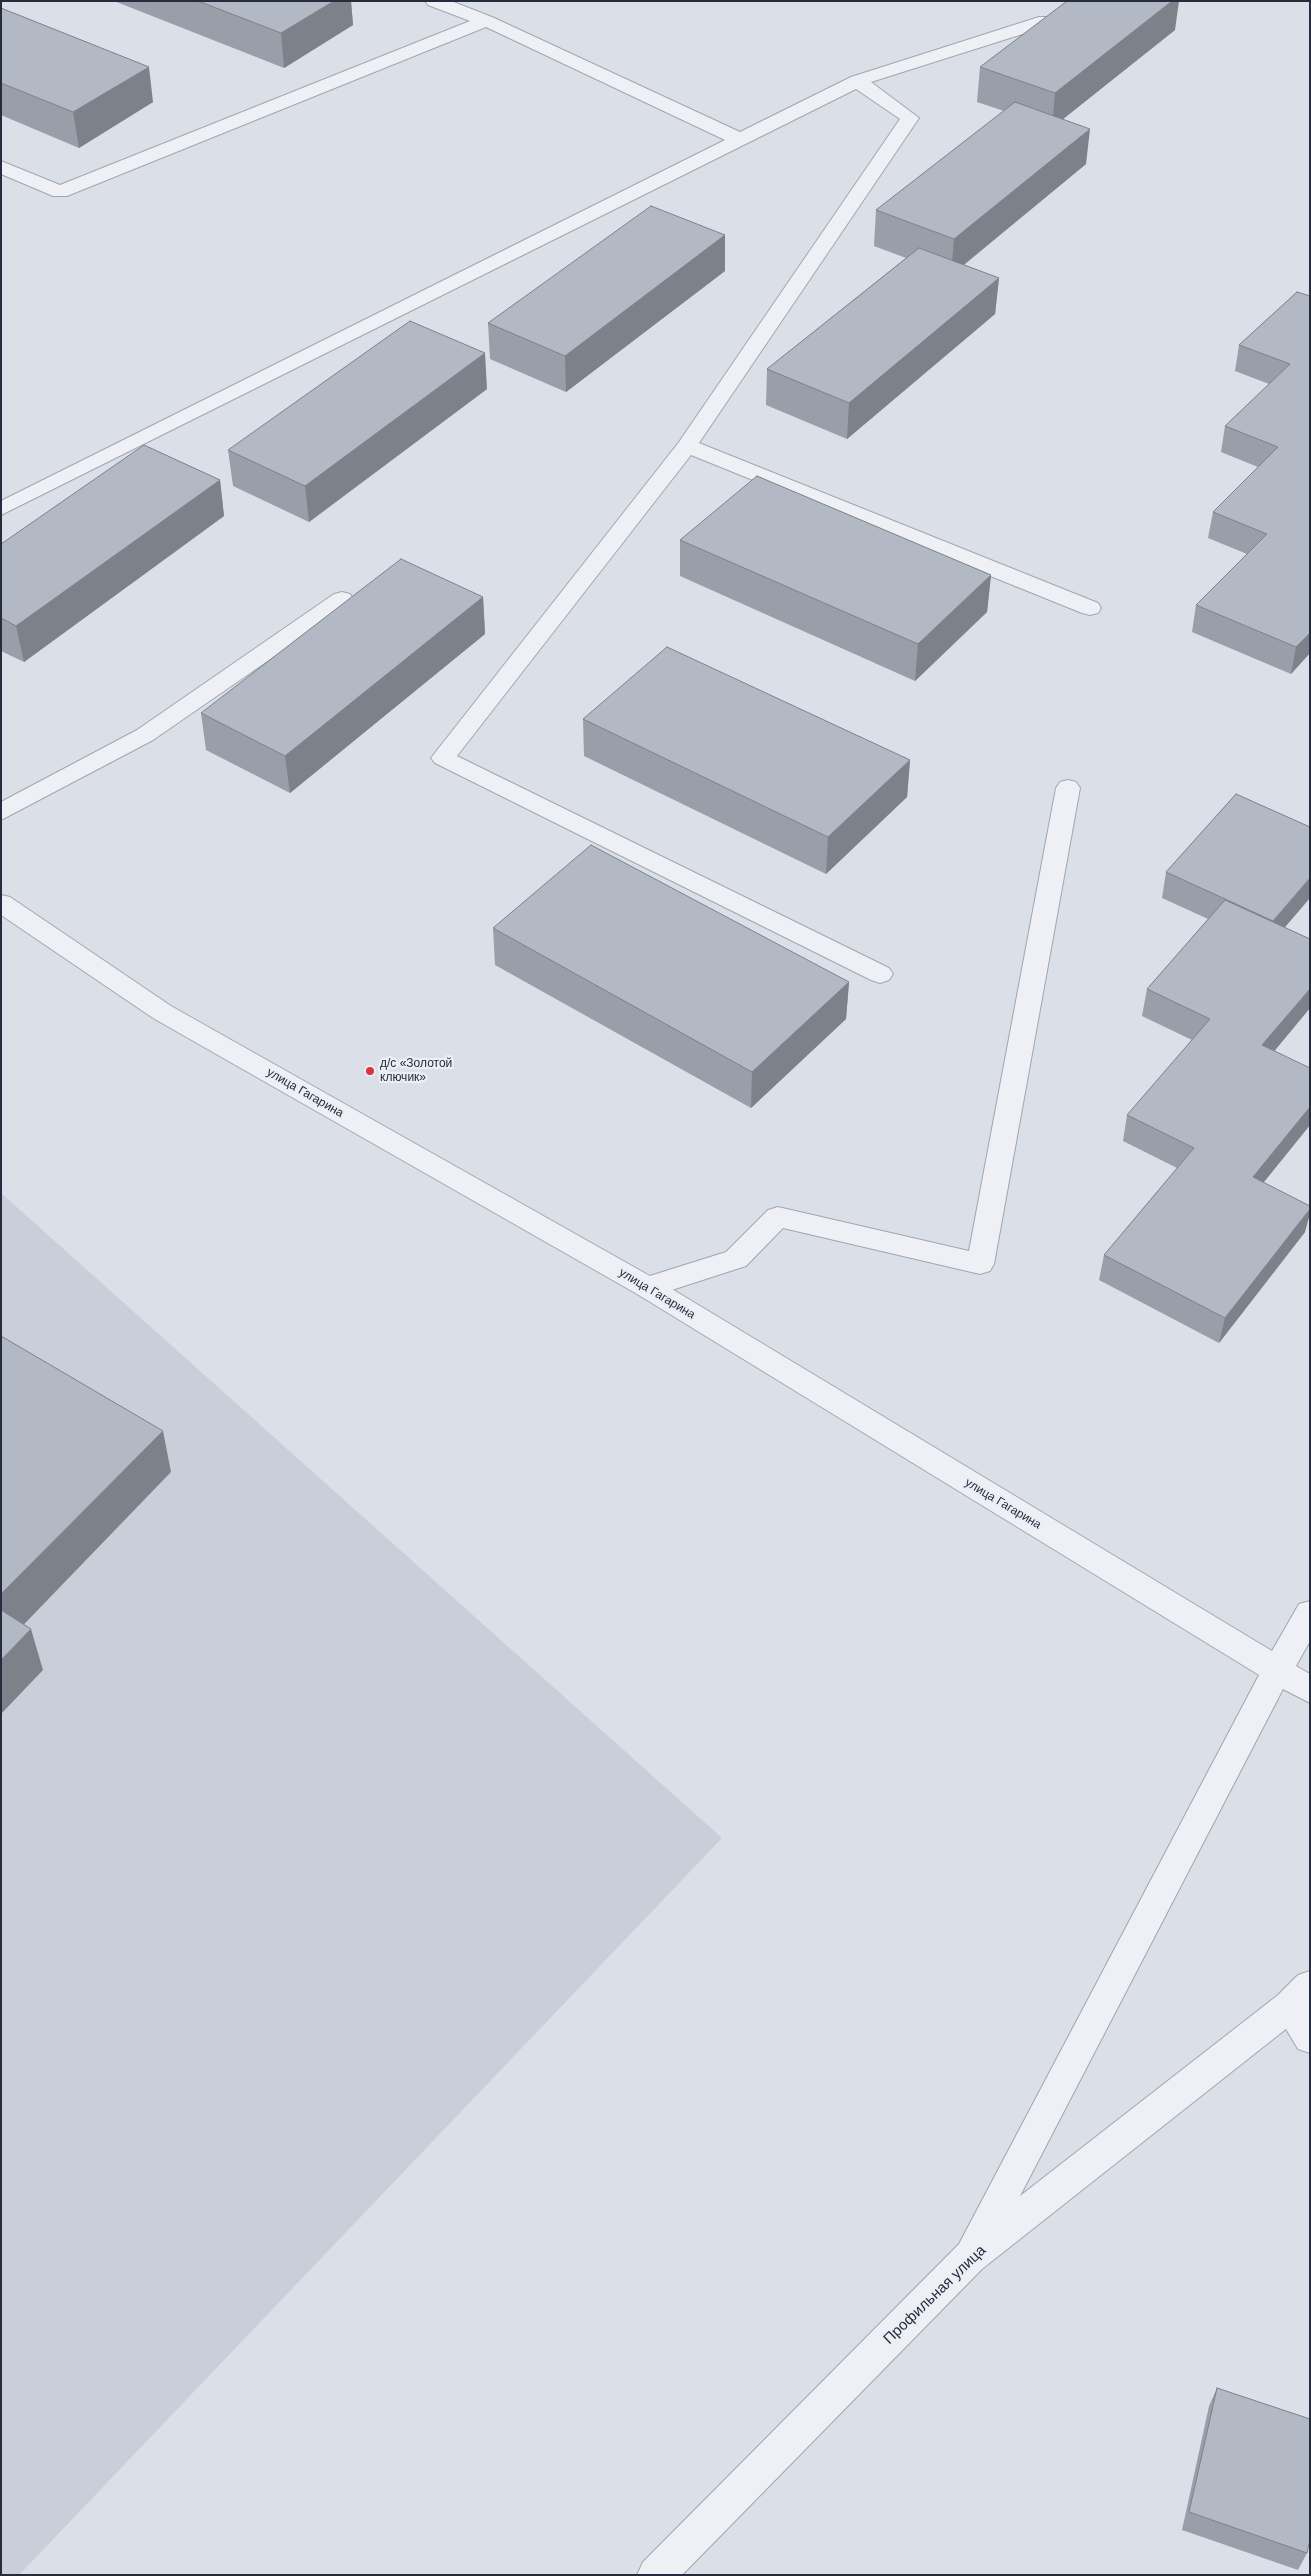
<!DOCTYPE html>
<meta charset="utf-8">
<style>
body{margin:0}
#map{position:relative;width:1311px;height:2576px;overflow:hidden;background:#dbdfe7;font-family:Arial,sans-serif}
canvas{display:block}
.frame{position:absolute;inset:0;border:2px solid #242c3e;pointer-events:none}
</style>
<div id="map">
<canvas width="1311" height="2576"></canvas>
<div class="frame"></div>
</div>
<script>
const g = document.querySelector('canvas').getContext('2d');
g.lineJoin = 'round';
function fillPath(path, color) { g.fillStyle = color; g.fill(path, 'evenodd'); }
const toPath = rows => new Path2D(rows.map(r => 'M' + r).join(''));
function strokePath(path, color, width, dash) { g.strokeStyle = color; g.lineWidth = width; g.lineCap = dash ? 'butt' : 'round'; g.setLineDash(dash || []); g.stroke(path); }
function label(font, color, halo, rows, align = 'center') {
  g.font = font + ' Arial,sans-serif'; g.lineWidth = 4.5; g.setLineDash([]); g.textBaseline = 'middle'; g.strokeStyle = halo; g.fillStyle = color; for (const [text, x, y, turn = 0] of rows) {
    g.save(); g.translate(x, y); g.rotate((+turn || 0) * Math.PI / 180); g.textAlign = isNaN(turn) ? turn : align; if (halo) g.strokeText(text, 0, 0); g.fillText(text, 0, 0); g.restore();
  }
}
fillPath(toPath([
 [1,1193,722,1838,19,2575,1,2575]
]), '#c9ced9');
const service = toPath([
 [425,1,451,1,492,17,740,132,851,77,1039,17,1051,17,1054,21,1051,25,871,82,919,118,699,443,1098,603,1101,608,1098,613,1090,615,1082,613,691,455,457,756,889,968,893,974,889,980,880,983,871,980,435,763,431,758,679,442,900,119,856,89,1,515,1,501,725,140,486,27,67,196,53,196,1,174,1,161,60,185,470,21,428,5,425,1],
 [342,592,350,594,353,599,350,604,153,740,1,820,1,802,137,730,334,594,342,592],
 [1068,780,1076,782,1080,788,994,1264,990,1271,980,1274,783,1228,746,1266,647,1298,637,1294,633,1287,637,1280,726,1252,768,1210,778,1207,969,1251,1056,788,1060,782,1068,780]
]);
const minor = toPath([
 [1,895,10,897,171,1006,657,1280,1272,1651,1299,1604,1310,1601,1310,1641,1296,1666,1310,1674,1310,1703,1283,1689,1020,2196,1278,1995,1298,1975,1310,1971,1310,2053,1298,2049,1286,2029,982,2269,682,2575,637,2575,643,2562,959,2244,1259,1675,637,1294,153,1018,1,915,1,895]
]);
strokePath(service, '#a0a6b1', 2);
strokePath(minor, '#a0a6b1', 2);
fillPath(service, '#eef0f5');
fillPath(minor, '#eef0f5');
fillPath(toPath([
 [114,1,351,1,353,25,284,68],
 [1,8,153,102,79,148,1,115],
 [1175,30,1062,119,1086,164,964,265,999,278,995,314,847,439,766,405,767,369,906,258,874,246,876,210,1004,111,977,102,980,67],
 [725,235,725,271,566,392,490,359,488,323],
 [1297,292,1310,653,1291,674,1192,632,1196,605,1247,554,1208,538,1213,512,1258,467,1221,452,1225,426,1269,384,1235,371,1239,345],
 [487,389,309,522,233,486,228,450],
 [220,480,224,516,24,662,1,651,1,544],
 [680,540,991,575,987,612,915,681,680,576],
 [483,597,485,634,290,793,206,750,201,713],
 [583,719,910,760,907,797,826,874,584,756],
 [1236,794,1284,927,1310,939,1310,1008,1274,1051,1310,1125,1263,1183,1305,1232,1219,1343,1099,1280,1104,1255,1177,1168,1123,1141,1127,1115,1192,1040,1142,1016,1147,989,1208,919,1162,898,1166,872],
 [493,928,849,982,846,1019,751,1108,495,965],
 [1217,2388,1307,2553,1298,2570,1182,2530,1209,2406]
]), '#999ea9');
fillPath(toPath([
 [334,1,351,1,353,25,284,68,281,33],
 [1172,1,1179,1,1175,30,1052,128,1055,93],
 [149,67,153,102,79,148,73,112],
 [1090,129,1086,164,951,275,954,239],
 [725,235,725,271,566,392,565,356],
 [999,278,995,314,847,439,849,403],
 [485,353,487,389,309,522,305,486],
 [220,480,224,516,24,662,16,626],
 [991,575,987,612,915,681,918,644],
 [483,597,485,634,290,793,285,756],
 [1310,633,1310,653,1291,674,1296,647],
 [910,760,907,797,826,874,828,837],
 [1310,878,1310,898,1268,947,1273,921],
 [849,982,846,1019,751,1108,752,1072],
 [1310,989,1310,1008,1257,1072,1262,1045],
 [1310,1107,1310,1125,1247,1203,1253,1177],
 [1310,1209,1310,1214,1305,1232,1219,1343,1225,1318],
 [163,1431,171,1472,4,1645,1,1636,1,1594],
 [31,1629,43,1670,1,1714,1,1660]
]), '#7d8189');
const building = toPath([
 [198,1,334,1,281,33,198,1],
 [1067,1,1172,1,1055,93,980,67,1067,1],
 [1,8,149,67,73,112,1,83,1,8],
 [1015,102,1090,129,954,239,876,210,1015,102],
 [651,206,725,235,565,356,488,323,651,206],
 [919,248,999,278,849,403,767,369,919,248],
 [1297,292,1310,296,1310,633,1296,647,1196,605,1267,534,1213,512,1278,447,1225,426,1290,364,1239,345,1297,292],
 [410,321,485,353,305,486,228,450,410,321],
 [144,445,220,480,16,626,1,618,1,544,144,445],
 [757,476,991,575,918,644,680,540,757,476],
 [401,559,483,597,285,756,201,713,401,559],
 [667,647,910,760,828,837,583,719,667,647],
 [1236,794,1310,827,1310,878,1273,921,1166,872,1236,794],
 [591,845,849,982,752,1072,493,928,591,845],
 [1225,900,1310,939,1310,989,1262,1045,1310,1068,1310,1107,1253,1177,1310,1206,1310,1209,1225,1318,1104,1255,1194,1148,1127,1115,1210,1019,1147,989,1225,900],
 [1,1336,163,1431,1,1594,1,1336],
 [1,1610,31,1629,1,1660,1,1610],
 [1217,2388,1310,2419,1310,2540,1307,2553,1189,2512,1217,2388]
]);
fillPath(building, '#b2b8c4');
strokePath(building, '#7d8189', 1);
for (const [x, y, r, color] of [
 [370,1071,5,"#d93440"]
]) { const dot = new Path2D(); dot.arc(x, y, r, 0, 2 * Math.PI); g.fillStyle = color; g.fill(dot); strokePath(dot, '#ebeef5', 2); }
label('12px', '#242c3e', '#ebeef5', [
 ["д/с «Золотой",380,1064],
 ["ключик»",380,1078]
], 'left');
label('12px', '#242c3e', '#ebeef5', [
 ["улица Гагарина",305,1093,30],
 ["улица Гагарина",657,1294,31],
 ["улица Гагарина",1003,1504,31]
]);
label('15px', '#242c3e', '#ebeef5', [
 ["Профильная улица",935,2295,-44]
]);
</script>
